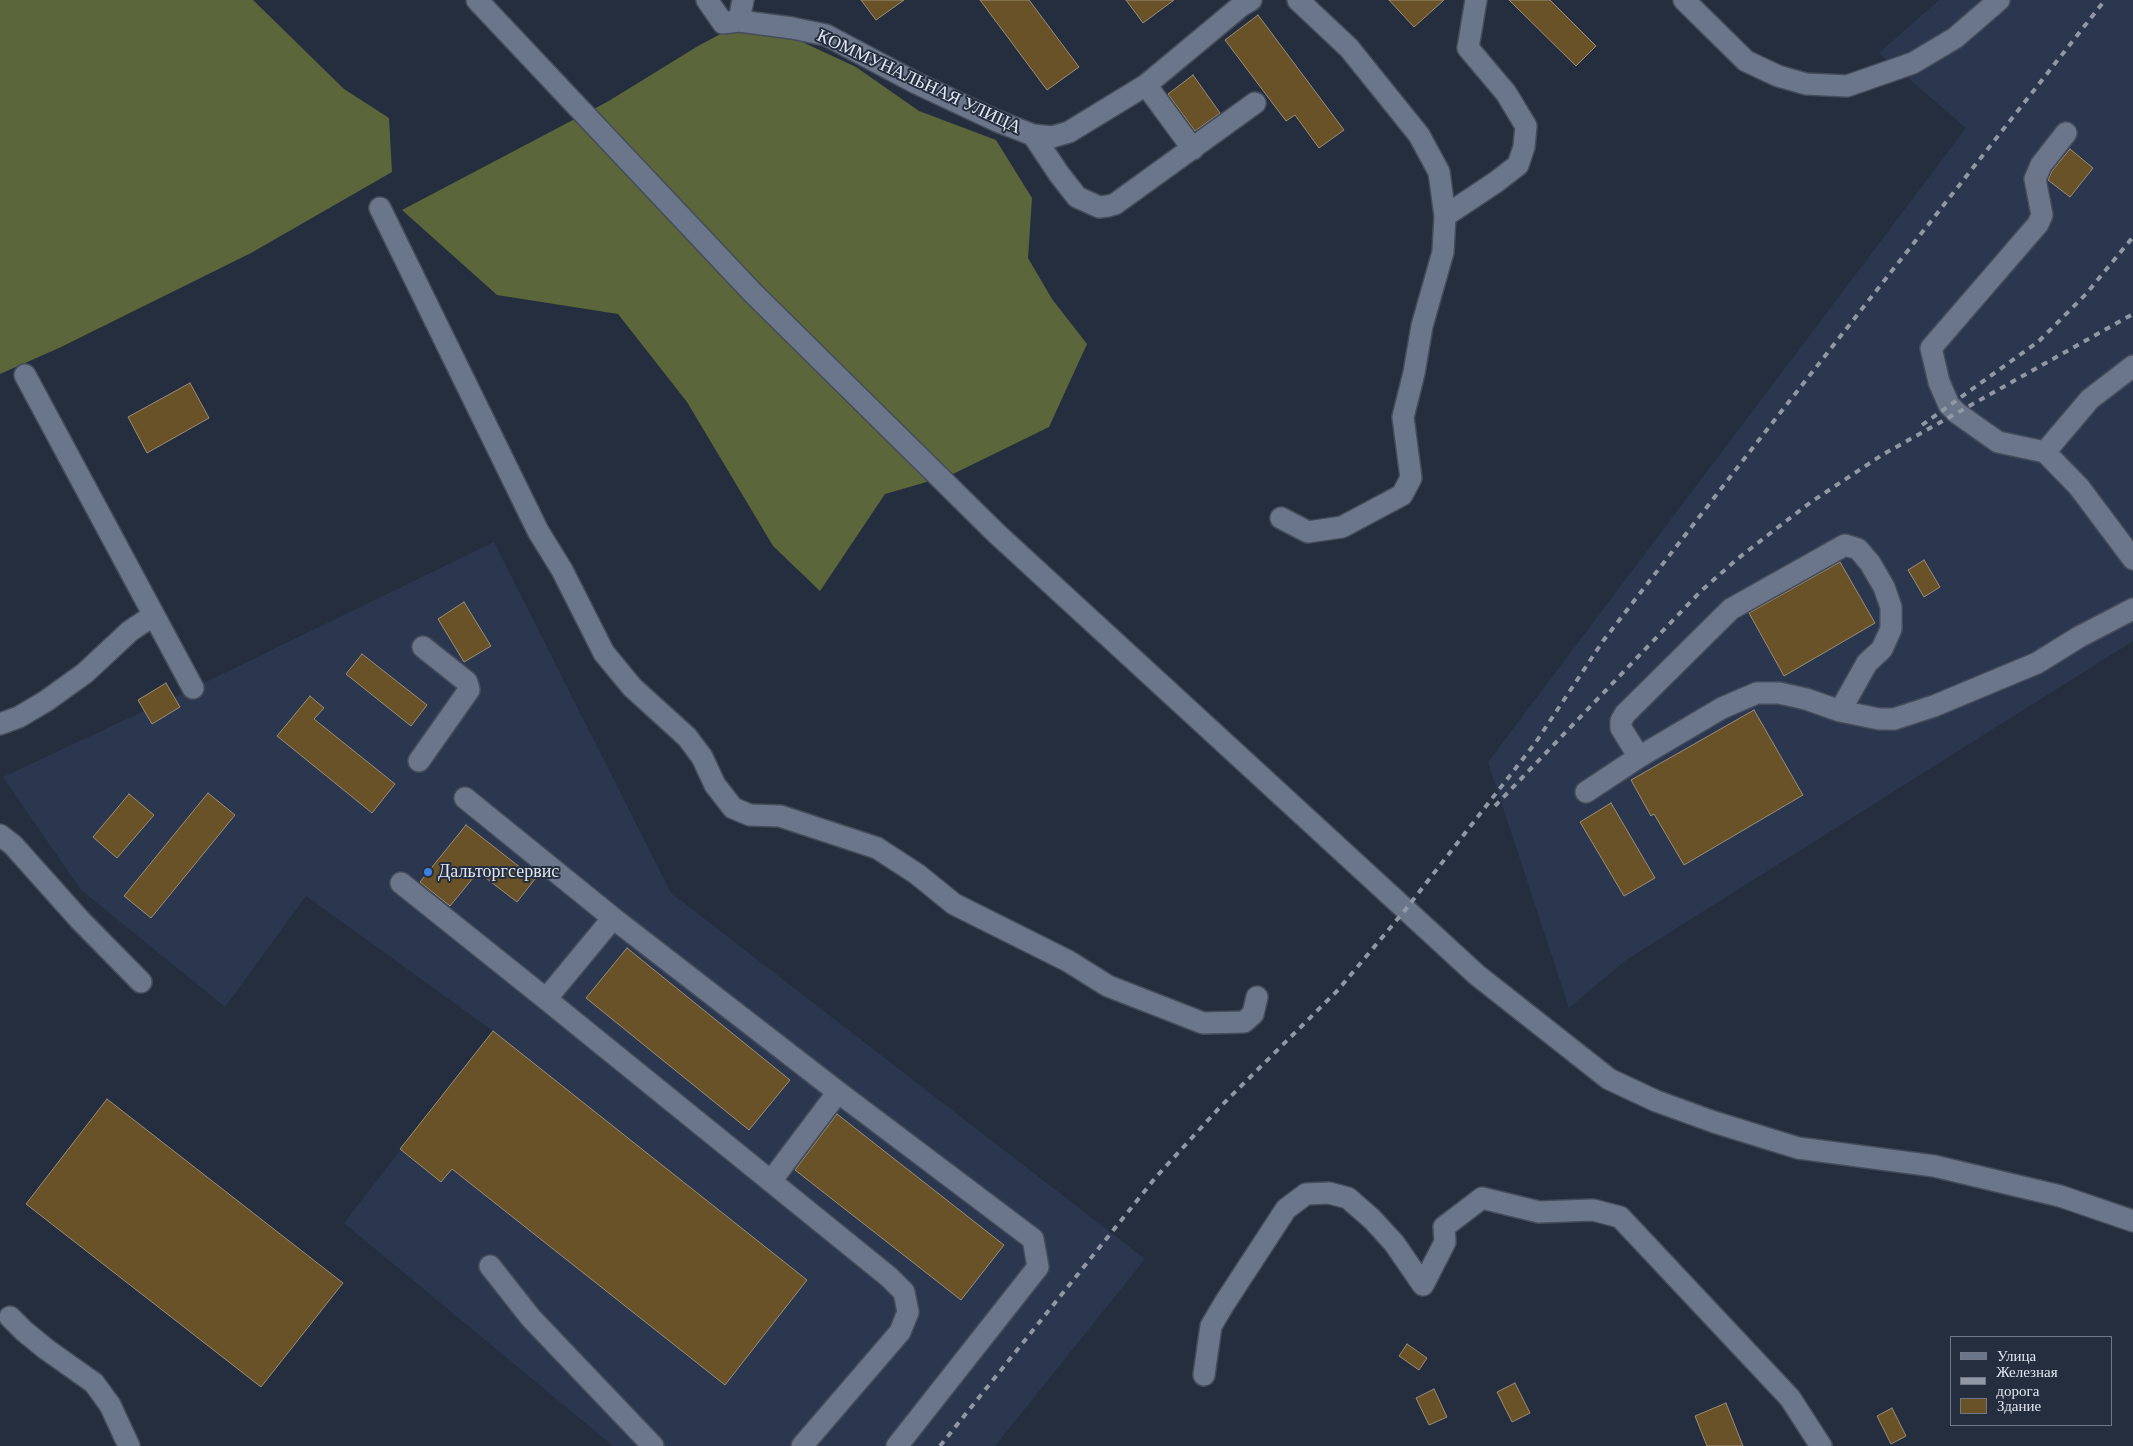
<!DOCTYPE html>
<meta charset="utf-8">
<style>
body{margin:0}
#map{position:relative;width:2133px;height:1446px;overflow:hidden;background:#252e3f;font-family:"Libre Baskerville",serif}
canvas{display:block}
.legend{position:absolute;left:1950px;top:1336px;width:162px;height:90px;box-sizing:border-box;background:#252e3f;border:1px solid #707887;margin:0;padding:6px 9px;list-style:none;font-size:15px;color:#e1e7f2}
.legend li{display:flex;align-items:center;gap:10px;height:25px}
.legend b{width:25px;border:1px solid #707887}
</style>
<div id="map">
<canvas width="2133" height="1446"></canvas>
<ul class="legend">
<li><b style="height:6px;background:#6b768a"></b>Улица</li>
<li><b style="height:6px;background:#9198a5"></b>Железная дорога</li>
<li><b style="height:14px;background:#6a5228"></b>Здание</li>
</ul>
</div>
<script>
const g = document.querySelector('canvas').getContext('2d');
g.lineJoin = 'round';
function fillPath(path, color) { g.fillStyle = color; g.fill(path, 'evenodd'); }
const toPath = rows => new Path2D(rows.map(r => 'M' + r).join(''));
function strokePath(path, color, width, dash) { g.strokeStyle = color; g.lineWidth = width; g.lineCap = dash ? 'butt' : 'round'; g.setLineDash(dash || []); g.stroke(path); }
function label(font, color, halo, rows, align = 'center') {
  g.font = font + ' "Libre Baskerville",serif'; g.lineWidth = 4; g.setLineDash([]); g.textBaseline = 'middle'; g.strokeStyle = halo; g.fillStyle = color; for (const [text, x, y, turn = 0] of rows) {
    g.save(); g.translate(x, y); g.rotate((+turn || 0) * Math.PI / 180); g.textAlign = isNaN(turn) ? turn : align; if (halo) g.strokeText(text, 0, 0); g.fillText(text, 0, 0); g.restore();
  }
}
fillPath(toPath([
 [1939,0,2133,0,2133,641,1626,960,1569,1008,1488,762,1966,128,1879,53],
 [494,542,671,893,1145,1259,995,1446,613,1446,344,1223,493,1031,306,896,225,1007,81,890,3,777,144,711,138,700,166,683,175,697]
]), '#2b374e');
fillPath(toPath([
 [0,0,253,0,344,89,389,118,392,172,251,253,59,348,0,374],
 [728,30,760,31,798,40,856,67,919,111,996,140,1032,198,1028,258,1052,299,1087,344,1049,427,951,475,885,494,820,591,773,546,687,402,618,314,497,295,402,210,607,102,698,46]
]), '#5b663a');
const building = toPath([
 [861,0,904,0,876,20,861,0],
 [980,0,1029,0,1079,67,1047,90,980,0],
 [1126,0,1174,0,1143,23,1126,0],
 [1389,0,1444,0,1414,27,1389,0],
 [1509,0,1550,0,1596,46,1576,66,1509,0],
 [1258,15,1344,130,1319,148,1295,115,1286,121,1225,40,1258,15],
 [1193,75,1220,113,1195,131,1168,94,1193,75],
 [2070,149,2093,168,2070,197,2048,180,2052,171,2070,149],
 [190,383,209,418,147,453,128,417,190,383],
 [1924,560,1940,587,1924,597,1908,570,1924,560],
 [1840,562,1875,623,1784,676,1749,613,1840,562],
 [464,602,491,646,464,662,438,619,464,602],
 [362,654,427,705,411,726,346,674,362,654],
 [166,683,180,707,152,724,138,700,166,683],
 [310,696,324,708,314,719,395,784,372,813,277,736,310,696],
 [1754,710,1803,795,1684,865,1654,814,1651,816,1631,780,1754,710],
 [208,793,235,815,151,918,124,896,208,793],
 [129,794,154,815,117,858,93,837,129,794],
 [1611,803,1655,878,1624,896,1580,822,1611,803],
 [466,825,535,879,517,902,478,872,450,906,420,882,466,825],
 [627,948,790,1080,749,1130,586,998,627,948],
 [493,1031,807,1280,725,1385,452,1169,441,1182,400,1149,493,1031],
 [107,1099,343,1283,261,1387,26,1204,107,1099],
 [837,1114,1004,1245,961,1300,795,1170,837,1114],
 [1407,1344,1427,1358,1419,1370,1399,1356,1407,1344],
 [1515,1383,1530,1413,1512,1422,1497,1392,1515,1383],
 [1434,1389,1447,1417,1429,1425,1416,1398,1434,1389],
 [1726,1403,1743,1446,1707,1446,1695,1416,1726,1403],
 [1892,1408,1906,1436,1891,1444,1877,1416,1892,1408]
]);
fillPath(building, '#6a5228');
strokePath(building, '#9a8d78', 1);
const minor = toPath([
 [477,0,753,293,996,533,1477,975,1609,1079,1656,1101,1714,1122,1798,1148,1934,1166,2060,1196,2133,1221],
 [707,0,723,23,739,21,792,28,826,35,916,83,997,121,1033,135,1052,137,1069,132,1146,85,1241,6,1251,0],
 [1684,0,1746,61,1778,76,1806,84,1847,86,1913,63,1955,38,1999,0],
 [739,21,743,0],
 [1146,85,1193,149],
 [1033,135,1059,174,1077,197,1099,207,1108,206,1115,204,1255,103],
 [380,208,538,531,562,570,604,653,632,687,687,737,702,757,715,785,733,808,750,815,780,816,877,848,917,874,954,904,1068,961,1108,986,1203,1023,1244,1022,1253,1014,1257,997],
 [1445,216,1496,182,1518,165,1524,147,1526,126,1506,93,1468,48,1476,0],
 [2133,366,2090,399,2045,452,2079,487,2133,559],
 [25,375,193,688],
 [2045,452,1998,442,1957,413,1949,405,1939,382,1931,348,2038,224,2042,215,2035,179,2041,165,2066,133],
 [1281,518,1308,532,1342,527,1402,495,1411,478,1403,417,1414,373,1422,326,1443,252,1445,216,1439,172,1419,135,1349,48,1298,0],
 [1840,711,1867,663,1882,649,1891,629,1891,607,1884,587,1870,563,1858,549,1845,545,1731,609,1625,714,1621,721,1621,728,1639,757,1722,708,1757,693,1779,693,1806,699,1840,711,1879,719,1894,719,1934,706,2037,663,2079,637,2133,609],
 [0,724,19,717,46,701,85,673,130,631,154,615],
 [419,761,469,690,467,682,423,647],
 [1586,792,1639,757],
 [465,798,613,918,546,999,889,1277,904,1292,908,1312,900,1332,802,1446],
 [0,835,13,845,80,920,141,982],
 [401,883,546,999],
 [613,918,838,1092,1033,1239,1038,1267,897,1446],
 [771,1181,838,1092],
 [490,1266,531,1318,653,1446],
 [10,1317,24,1331,46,1349,94,1383,110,1405,129,1446],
 [1204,1375,1211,1326,1224,1304,1286,1209,1306,1194,1329,1193,1348,1198,1372,1219,1394,1243,1423,1285,1445,1242,1444,1227,1482,1198,1539,1212,1593,1210,1620,1217,1790,1398,1821,1446]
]);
strokePath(minor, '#454c5b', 24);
strokePath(minor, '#6b768a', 21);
strokePath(toPath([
 [1922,425,2039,341,2086,294,2133,237],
 [1495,806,1700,592,1736,560,1777,528,1811,502,1882,455,2133,314],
 [940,1446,1156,1177,1221,1106,1338,990,1406,909,1536,742,1603,641,1762,436,2105,0]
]), '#9198a5', 4, [6, 6]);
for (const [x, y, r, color] of [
 [428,872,5,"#3f7fe0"]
]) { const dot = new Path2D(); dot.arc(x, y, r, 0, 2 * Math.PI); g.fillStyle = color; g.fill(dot); strokePath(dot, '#252e3f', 2); }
label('18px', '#e1e7f2', '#252e3f', [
 ["КОММУНАЛЬНАЯ УЛИЦА",919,82,25]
]);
label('18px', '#e1e7f2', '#252e3f', [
 ["Дальторгсервис",438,872]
], 'left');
</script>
